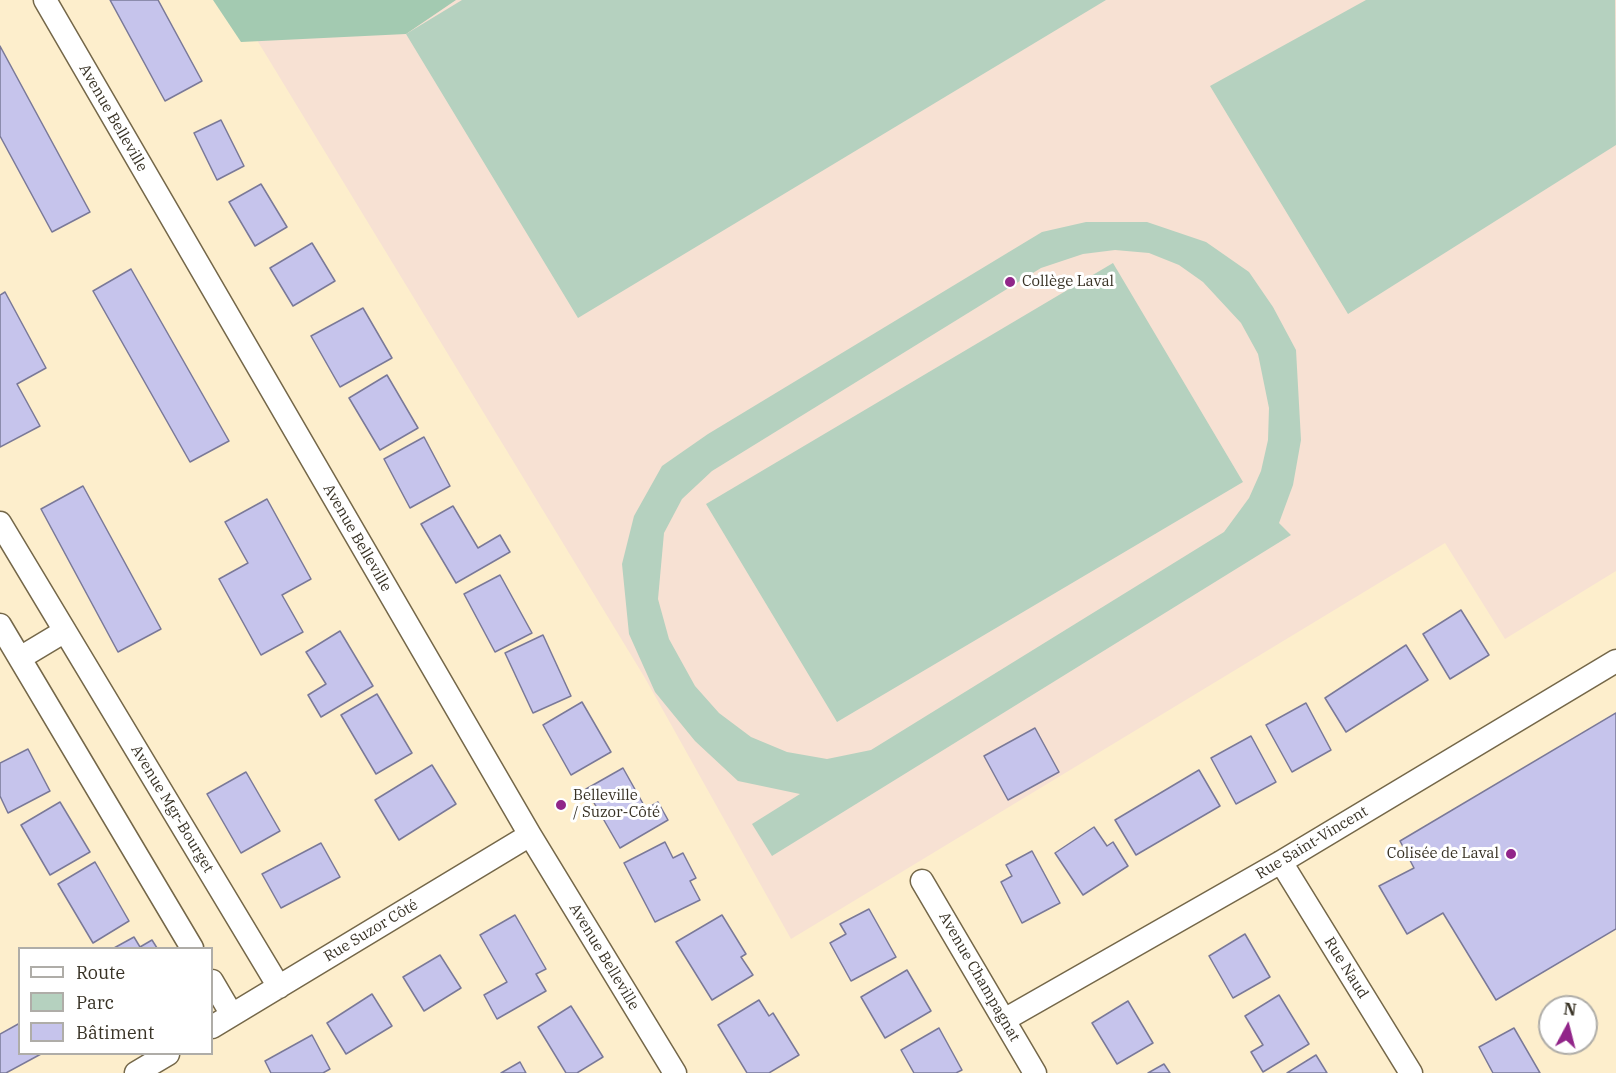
<!DOCTYPE html>
<meta charset="utf-8">
<style>
body{margin:0}
#map{position:relative;width:1616px;height:1073px;overflow:hidden;background:#fdeecc;font-family:"IBM Plex Serif",serif}
canvas{display:block}
.legend{position:absolute;left:18px;top:947px;width:195px;height:108px;box-sizing:border-box;background:#fff;border:2px solid #afada8;margin:0;padding:8px 10px;list-style:none;font-size:18px;color:#383225}
.legend li{display:flex;align-items:center;gap:12px;height:30px}
.legend b{width:30px;border:2px solid #afada8}
.north{position:absolute;left:1538px;top:995px;width:60px;height:60px;box-sizing:border-box;background:#fff;border:2px solid #afada8;border-radius:50%;rotate:7deg;font-size:16px;font-weight:700;line-height:24px;text-align:center;color:#383225}
.north::after{content:'';display:block;margin:auto;width:21px;height:27px;background:#912589;clip-path:polygon(50% 0,100% 100%,50% 72%,0 100%)}
</style>
<div id="map">
<canvas width="1616" height="1073"></canvas>
<ul class="legend">
<li><b style="height:8px;background:#fff"></b>Route</li>
<li><b style="height:16px;background:#b5d1bf"></b>Parc</li>
<li><b style="height:16px;background:#c6c4ec"></b>Bâtiment</li>
</ul>
<div class="north">N</div>
</div>
<script>
const g = document.querySelector('canvas').getContext('2d');
g.lineJoin = 'round';
function fillPath(path, color) { g.fillStyle = color; g.fill(path, 'evenodd'); }
const toPath = rows => new Path2D(rows.map(r => 'M' + r).join(''));
function strokePath(path, color, width, dash) { g.strokeStyle = color; g.lineWidth = width; g.lineCap = dash ? 'butt' : 'round'; g.setLineDash(dash || []); g.stroke(path); }
function label(font, color, halo, rows, align = 'center') {
  g.font = font + ' "IBM Plex Serif",serif'; g.lineWidth = 6; g.setLineDash([]); g.textBaseline = 'middle'; g.strokeStyle = halo; g.fillStyle = color; for (const [text, x, y, turn = 0] of rows) {
    g.save(); g.translate(x, y); g.rotate((+turn || 0) * Math.PI / 180); g.textAlign = isNaN(turn) ? turn : align; if (halo) g.strokeText(text, 0, 0); g.fillText(text, 0, 0); g.restore();
  }
}
fillPath(toPath([
 [285,0,1616,0,1616,571,1505,639,1445,543,791,939,645,678,246,22]
]), '#f7e1d3');
fillPath(toPath([
 [462,0,1106,0,578,318,406,34],
 [1366,0,1615,0,1616,145,1348,314,1210,86],
 [1086,222,1147,222,1206,242,1249,272,1273,307,1296,350,1301,440,1293,485,1279,523,1291,535,772,856,752,824,800,794,738,781,695,741,655,692,629,634,622,564,634,516,662,466,708,434,1042,232],
 [1115,250,1149,253,1179,265,1203,282,1241,323,1258,354,1269,408,1268,440,1261,471,1249,498,1224,532,871,750,827,759,787,752,751,737,719,713,695,686,669,639,658,599,664,533,682,499,712,471,1041,268,1083,254],
 [1113,263,1243,482,837,722,706,504]
]), '#b5d1bf');
fillPath(toPath([
 [213,0,456,0,406,34,241,42]
]), '#a3cab1');
const building = toPath([
 [110,0,158,0,202,81,165,101,110,0],
 [0,46,90,212,52,232,0,136,0,46],
 [221,120,244,166,217,180,194,133,221,120],
 [261,184,287,227,255,246,229,202,261,184],
 [312,243,335,281,293,306,270,268,312,243],
 [131,269,229,441,190,462,93,291,131,269],
 [5,292,46,368,17,384,40,426,0,447,0,295,5,292],
 [363,308,392,358,340,387,311,336,363,308],
 [387,375,418,428,380,450,349,398,387,375],
 [424,437,450,486,410,508,384,459,424,437],
 [83,486,161,629,118,652,41,509,83,486],
 [267,499,311,579,282,595,303,632,261,655,219,579,248,563,225,522,267,499],
 [453,506,478,548,500,535,510,552,456,583,421,524,453,506],
 [500,575,532,633,495,652,464,594,500,575],
 [1461,610,1489,655,1450,679,1423,634,1461,610],
 [340,631,373,686,321,717,308,695,326,684,306,652,340,631],
 [543,635,571,696,533,713,505,653,543,635],
 [1406,645,1428,680,1346,732,1325,698,1406,645],
 [377,694,412,753,376,774,341,715,377,694],
 [582,702,611,752,571,775,543,725,582,702],
 [1306,703,1331,750,1292,772,1266,725,1306,703],
 [1616,713,1616,929,1496,1000,1443,913,1407,934,1379,886,1414,868,1400,841,1616,713],
 [1035,728,1059,772,1008,800,984,756,1035,728],
 [1251,736,1276,782,1236,804,1211,758,1251,736],
 [28,749,50,791,8,813,0,796,0,763,28,749],
 [432,765,456,804,399,840,375,800,432,765],
 [623,768,646,809,658,802,668,820,620,848,586,789,623,768],
 [1199,770,1220,806,1136,855,1115,820,1199,770],
 [246,772,280,831,241,853,207,794,246,772],
 [60,802,90,852,50,875,21,825,60,802],
 [1094,827,1107,846,1113,842,1128,866,1083,895,1055,853,1094,827],
 [665,842,673,858,683,853,696,878,690,881,700,900,655,922,624,863,665,842],
 [321,843,340,877,281,908,262,874,321,843],
 [1032,851,1060,903,1022,923,1001,882,1012,876,1006,865,1032,851],
 [95,862,129,921,93,943,58,884,95,862],
 [869,909,896,957,851,981,830,943,846,934,840,924,869,909],
 [515,915,546,969,536,974,546,991,497,1019,484,995,507,982,480,935,515,915],
 [722,915,746,954,741,957,753,975,712,1000,676,942,722,915],
 [1245,934,1270,977,1233,998,1209,956,1245,934],
 [134,937,140,947,152,940,157,948,114,948,134,937],
 [440,955,461,988,424,1011,403,977,440,955],
 [907,970,931,1011,885,1038,861,997,907,970],
 [372,994,392,1026,346,1054,327,1023,372,994],
 [1279,995,1309,1044,1263,1072,1251,1052,1263,1045,1245,1016,1279,995],
 [759,1000,769,1016,773,1013,799,1055,769,1073,747,1073,718,1025,759,1000],
 [1128,1001,1153,1043,1117,1064,1092,1023,1128,1001],
 [571,1006,603,1057,577,1073,566,1073,538,1027,571,1006],
 [20,1023,20,1054,41,1054,6,1073,0,1073,0,1034,20,1023],
 [939,1028,962,1070,956,1073,914,1073,901,1050,939,1028],
 [1514,1028,1540,1073,1493,1073,1479,1047,1514,1028],
 [312,1035,330,1069,323,1073,271,1073,265,1061,312,1035],
 [1316,1055,1327,1073,1287,1073,1316,1055],
 [520,1062,526,1073,501,1073,520,1062],
 [1164,1064,1170,1073,1148,1073,1164,1064]
]);
fillPath(building, '#c6c4ec');
strokePath(building, '#7a7998', 1.5);
const street = toPath([
 [45,0,530,835,675,1073],
 [0,523,279,987],
 [0,625,192,948],
 [20,658,65,631],
 [1281,862,1411,1073],
 [922,881,1035,1073],
 [212,981,232,1015],
 [1004,1020,1281,862,1616,661],
 [212,1027,530,835],
 [136,1073,168,1054]
]);
strokePath(street, '#746749', 25);
strokePath(street, '#fff', 22);
for (const [x, y, r, color] of [
 [1010,282,6,"#912589"],
 [561,805,6,"#912589"],
 [1511,854,6,"#912589"]
]) { const dot = new Path2D(); dot.arc(x, y, r, 0, 2 * Math.PI); g.fillStyle = color; g.fill(dot); strokePath(dot, '#fff', 2); }
label('15px', '#383225', '#fff', [
 ["Avenue Belleville",113,118,60],
 ["Avenue Belleville",357,538,60],
 ["Avenue Mgr-Bourget",172,809,59],
 ["Rue Saint-Vincent",1312,843,-31],
 ["Rue Suzor Côté",371,931,-31],
 ["Avenue Belleville",604,957,59],
 ["Rue Naud",1346,968,58],
 ["Avenue Champagnat",979,977,60]
]);
label('15px', '#383225', '#fff', [
 ["Collège Laval",1022,282],
 ["Belleville",573,796],
 ["/ Suzor-Côté",573,813],
 ["Colisée de Laval",1499,854,"right"]
], 'left');
</script>
